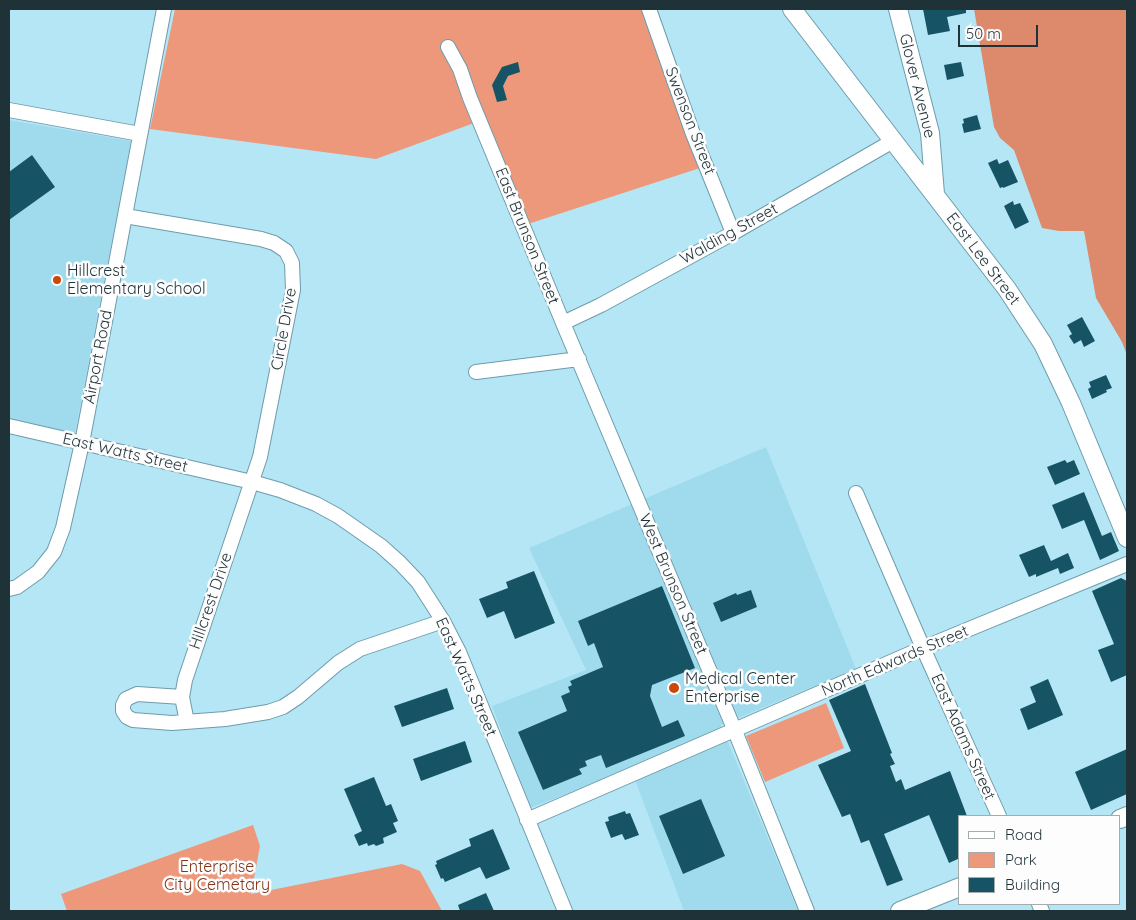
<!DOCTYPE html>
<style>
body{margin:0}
#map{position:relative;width:1136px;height:920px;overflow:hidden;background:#b5e6f6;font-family:Quicksand,sans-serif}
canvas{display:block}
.frame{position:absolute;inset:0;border:10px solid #1f3238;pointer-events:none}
.legend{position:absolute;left:958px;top:815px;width:162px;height:90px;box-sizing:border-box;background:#fdfdfd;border:1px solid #a4acae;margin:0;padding:6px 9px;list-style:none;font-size:15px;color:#1f3238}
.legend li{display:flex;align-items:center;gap:10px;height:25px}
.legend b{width:25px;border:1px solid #a4acae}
.scale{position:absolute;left:958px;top:25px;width:80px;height:22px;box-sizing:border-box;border:2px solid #1f3238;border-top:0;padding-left:6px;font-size:15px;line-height:18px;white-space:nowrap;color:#1f3238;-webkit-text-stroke:4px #fdfdfd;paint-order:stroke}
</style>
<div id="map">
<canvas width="1136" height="920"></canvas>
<div class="frame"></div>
<ul class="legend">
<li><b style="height:6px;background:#fff"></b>Road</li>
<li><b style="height:14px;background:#ed987b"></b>Park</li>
<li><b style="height:14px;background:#165465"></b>Building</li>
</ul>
<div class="scale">50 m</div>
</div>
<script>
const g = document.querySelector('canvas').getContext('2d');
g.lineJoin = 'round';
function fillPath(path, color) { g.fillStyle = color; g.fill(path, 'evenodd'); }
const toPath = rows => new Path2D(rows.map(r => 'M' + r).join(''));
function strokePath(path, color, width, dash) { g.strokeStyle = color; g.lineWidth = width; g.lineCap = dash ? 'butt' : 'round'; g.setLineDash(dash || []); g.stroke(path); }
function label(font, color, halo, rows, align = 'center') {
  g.font = font + ' Quicksand,sans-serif'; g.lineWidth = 5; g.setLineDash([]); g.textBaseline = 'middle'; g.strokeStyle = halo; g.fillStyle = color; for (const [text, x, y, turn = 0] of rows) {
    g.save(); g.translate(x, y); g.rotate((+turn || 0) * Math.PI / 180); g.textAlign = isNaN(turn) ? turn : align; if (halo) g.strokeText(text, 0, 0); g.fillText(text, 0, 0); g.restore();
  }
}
fillPath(toPath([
 [9,120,131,141,75,434,9,419],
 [766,447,856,669,721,725,798,911,684,911,631,769,530,808,492,706,586,670,529,548]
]), '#a0dbed');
fillPath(toPath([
 [175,9,641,9,700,168,528,224,485,119,376,159,150,129],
 [826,703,844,748,765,782,746,736],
 [253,825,260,846,251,894,402,864,420,871,442,911,67,911,61,894]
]), '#ed987b');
fillPath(toPath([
 [974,9,1127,9,1127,355,1122,342,1096,298,1084,231,1059,231,1042,228,1014,150,1000,138,994,127]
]), '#dc896c');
fillPath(toPath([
 [923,9,966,9,966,13,947,17,950,31,928,35],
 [518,62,520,72,508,76,503,86,507,100,497,102,492,85,502,67],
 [961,62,964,76,947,80,944,65],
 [977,115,981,129,964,133,962,124,964,123,963,119],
 [32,155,55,187,9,220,9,172],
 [997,159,999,164,1008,160,1018,182,1003,188,1003,187,1000,188,988,163],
 [1013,201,1014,205,1020,203,1029,222,1015,229,1004,206],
 [1082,317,1095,341,1084,347,1081,340,1074,344,1069,336,1072,334,1067,325],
 [1106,375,1112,388,1106,390,1107,392,1092,399,1088,389,1091,387,1089,382],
 [1065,460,1067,463,1074,460,1080,474,1055,485,1047,467],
 [1084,492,1102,536,1111,532,1119,551,1100,560,1084,520,1062,529,1052,505],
 [1044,545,1051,561,1068,553,1074,568,1060,574,1058,568,1036,577,1036,574,1029,577,1019,555],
 [534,571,555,623,515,639,504,611,487,618,479,599,508,588,506,582],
 [1121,578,1127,581,1127,675,1111,682,1098,650,1114,644,1092,591],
 [662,586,695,668,652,685,650,696,662,727,678,720,685,736,606,768,601,755,585,761,587,766,579,769,582,774,543,790,518,732,567,711,561,696,570,692,568,687,572,685,570,681,603,667,594,643,588,646,578,621],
 [751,590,757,607,721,622,713,603,736,593,737,595],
 [1048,679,1063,715,1028,730,1020,709,1036,702,1030,687],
 [865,684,892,753,890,754,895,764,890,766,896,782,901,779,905,790,950,771,967,816,960,816,960,858,949,863,929,815,884,834,903,880,887,886,869,840,861,843,850,814,842,817,818,765,851,751,829,700],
 [447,688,454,709,402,727,394,706],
 [465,741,472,762,421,781,413,759],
 [1127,749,1127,794,1091,810,1075,772],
 [374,777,386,806,391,804,398,821,393,823,397,832,383,838,384,843,376,846,374,844,368,846,367,843,359,846,354,835,362,831,344,789],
 [701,799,725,856,683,874,659,816],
 [625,811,626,814,630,813,639,835,625,840,622,834,611,838,605,822,609,821,608,817],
 [493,829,510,869,486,879,480,867,445,882,443,878,441,879,435,865,437,864,436,861,471,846,469,839],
 [486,893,494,911,460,911,458,905]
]), '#165465');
const minor = toPath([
 [649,9,693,134,733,233],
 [448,47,460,69,470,98,563,323,735,731,807,911],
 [9,110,140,134],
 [125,216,261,239,274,243,286,251,292,263,293,290,260,457,185,680,182,697,187,722],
 [563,323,601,305,733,233,893,141],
 [476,372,579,359],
 [9,426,252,482,280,490,316,504,338,516,381,546,400,563,418,582,443,621,459,652,565,911],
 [856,493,923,648,999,816],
 [9,589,17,587,38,572,54,552,63,528,82,443,164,9],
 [182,697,137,694,126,699,123,705,123,711,127,717,133,720,172,723,225,719,268,712,283,707,298,697,338,663,360,649,443,621],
 [527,820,923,648,1127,564],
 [1039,904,1042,911]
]);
const major = toPath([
 [792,9,1007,289,1043,344,1071,403,1127,538],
 [898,9,930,133,935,194],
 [1120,819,1127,816],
 [900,911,960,887]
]);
strokePath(minor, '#6d9cab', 16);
strokePath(major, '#6d9cab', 20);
strokePath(minor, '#fff', 14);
strokePath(major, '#fff', 18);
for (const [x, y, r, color] of [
 [57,280,5,"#cd4706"],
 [674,688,6,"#cd4706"]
]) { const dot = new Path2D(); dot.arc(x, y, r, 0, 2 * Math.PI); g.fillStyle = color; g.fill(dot); strokePath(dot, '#fdfdfd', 2); }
label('16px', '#1f3238', '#fdfdfd', [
 ["Glover Avenue",917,86,76],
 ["Swenson Street",690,121,69],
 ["Walding Street",729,234,-29],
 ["East Brunson Street",527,236,68],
 ["East Lee Street",983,259,53],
 ["Circle Drive",284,329,-80],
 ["Airport Road",98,357,-79],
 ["East Watts Street",125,453,13],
 ["West Brunson Street",673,584,67],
 ["Hillcrest Drive",211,601,-71],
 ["North Edwards Street",895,661,-23],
 ["East Watts Street",466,677,66],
 ["East Adams Street",963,737,66]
]);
label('16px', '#1f3238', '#fdfdfd', [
 ["Hillcrest",67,271],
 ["Elementary School",67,289],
 ["Medical Center",685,679],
 ["Enterprise",685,697]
], 'left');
label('16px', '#82361a', '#fdfdfd', [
 ["Enterprise",217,867],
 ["City Cemetary",217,885]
]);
</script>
